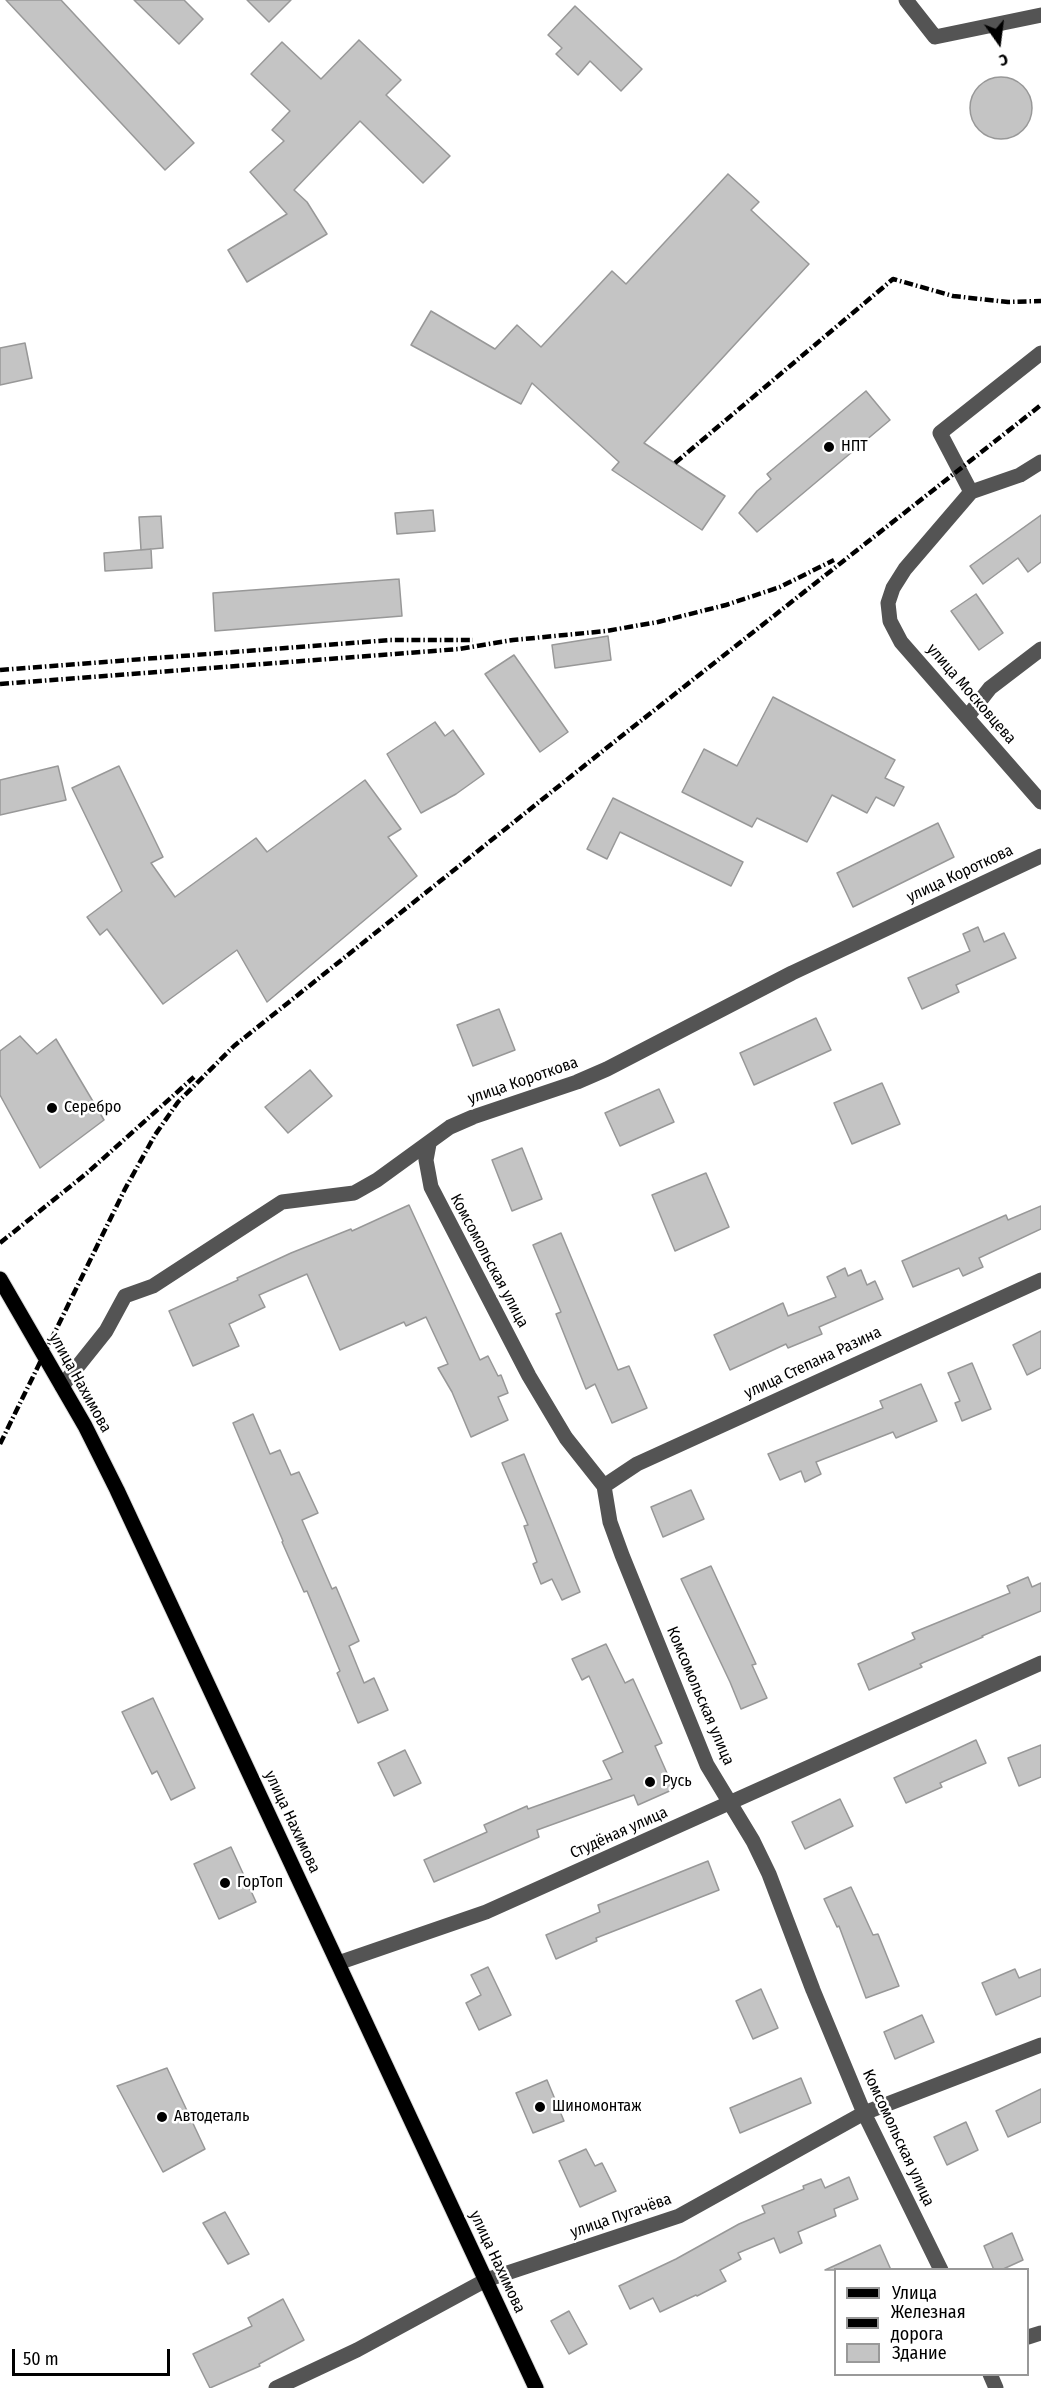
<!DOCTYPE html>
<meta charset="utf-8">
<style>
body{margin:0}
#map{position:relative;width:1041px;height:2388px;overflow:hidden;background:#fff;font-family:"Fira Sans Condensed",sans-serif}
canvas{display:block}
.legend{position:absolute;left:834px;top:2268px;width:195px;height:108px;box-sizing:border-box;background:#fff;border:2px solid #999;margin:0;padding:8px 10px;list-style:none;font-size:18px;color:#000}
.legend li{display:flex;align-items:center;gap:12px;height:30px}
.legend b{width:30px;border:2px solid #999}
.north{position:absolute;left:969px;top:12px;width:60px;height:60px;-webkit-text-stroke:4px #fff;paint-order:stroke;rotate:166deg;font-size:16px;font-weight:700;line-height:24px;text-align:center;color:#000}
.north::after{content:'';display:block;margin:auto;width:21px;height:27px;background:#000;clip-path:polygon(50% 0,100% 100%,50% 72%,0 100%)}
.scale{position:absolute;left:12px;top:2349px;width:158px;height:27px;box-sizing:border-box;border:3px solid #000;border-top:0;padding-left:8px;font-size:18px;line-height:21px;white-space:nowrap;color:#000;-webkit-text-stroke:4px #fff;paint-order:stroke}
</style>
<div id="map">
<canvas width="1041" height="2388"></canvas>
<ul class="legend">
<li><b style="height:8px;background:#000"></b>Улица</li>
<li><b style="height:8px;background:#000"></b>Железная дорога</li>
<li><b style="height:16px;background:#c4c4c4"></b>Здание</li>
</ul>
<div class="north">С</div>
<div class="scale">50 m</div>
</div>
<script>
const g = document.querySelector('canvas').getContext('2d');
g.lineJoin = 'round';
function fillPath(path, color) { g.fillStyle = color; g.fill(path, 'evenodd'); }
const toPath = rows => new Path2D(rows.map(r => 'M' + r).join(''));
function strokePath(path, color, width, dash) { g.strokeStyle = color; g.lineWidth = width; g.lineCap = dash ? 'butt' : 'round'; g.setLineDash(dash || []); g.stroke(path); }
function label(font, color, halo, rows, align = 'center') {
  g.font = font + ' "Fira Sans Condensed",sans-serif'; g.lineWidth = 5; g.setLineDash([]); g.textBaseline = 'middle'; g.strokeStyle = halo; g.fillStyle = color; for (const [text, x, y, turn = 0] of rows) {
    g.save(); g.translate(x, y); g.rotate((+turn || 0) * Math.PI / 180); g.textAlign = isNaN(turn) ? turn : align; if (halo) g.strokeText(text, 0, 0); g.fillText(text, 0, 0); g.restore();
  }
}
const building = toPath([
 [6,0,61,0,194,143,165,170,6,0],
 [134,0,184,0,203,19,179,44,134,0],
 [247,0,291,0,269,22,247,0],
 [575,6,642,69,621,91,590,61,578,75,556,54,562,48,548,35,575,6],
 [359,40,401,80,386,95,450,156,423,183,360,121,294,190,307,202,327,234,247,282,228,250,287,214,250,172,284,141,272,130,290,111,251,74,282,42,321,79,359,40],
 '970 108a31 31 0 1 1 62 0a31 31 0 1 1-62 0Z',
 [728,174,759,202,751,210,809,264,644,443,725,496,702,530,612,470,619,462,532,383,521,404,411,345,431,311,495,349,517,325,541,347,612,271,626,284,728,174],
 [25,343,32,378,0,385,0,348,25,343],
 [866,391,890,420,757,532,739,513,757,491,771,479,767,474,866,391],
 [433,510,435,531,397,534,395,513,433,510],
 [1041,515,1041,562,1028,572,1018,558,983,584,970,566,1041,515],
 [161,516,163,548,141,550,139,517,161,516],
 [151,549,152,568,105,571,104,553,151,549],
 [399,579,402,616,215,631,213,593,399,579],
 [976,594,1003,633,979,650,951,611,976,594],
 [608,636,611,660,555,668,552,645,608,636],
 [514,655,568,732,540,752,485,674,514,655],
 [773,697,895,760,885,778,904,787,894,806,876,797,867,813,832,795,807,842,757,818,752,827,682,792,704,749,737,766,773,697],
 [435,722,445,736,453,730,484,774,456,794,421,813,387,754,435,722],
 [58,766,66,800,0,815,0,780,58,766],
 [119,766,163,857,151,863,175,897,256,838,267,852,365,780,401,829,388,837,417,876,267,1002,237,950,163,1004,107,929,100,935,87,917,122,891,72,788,119,766],
 [613,798,743,862,731,886,620,832,607,859,587,849,613,798],
 [938,823,954,857,853,907,837,873,938,823],
 [978,927,984,942,1004,933,1016,958,956,985,959,992,922,1009,908,978,970,951,963,934,978,927],
 [499,1009,515,1050,473,1066,457,1025,499,1009],
 [816,1018,831,1050,754,1085,740,1053,816,1018],
 [20,1036,37,1054,56,1039,104,1120,40,1168,0,1095,0,1051,20,1036],
 [310,1070,332,1096,288,1133,265,1107,310,1070],
 [882,1083,900,1124,852,1144,834,1103,882,1083],
 [659,1089,674,1122,620,1146,605,1113,659,1089],
 [522,1148,542,1199,512,1211,492,1160,522,1148],
 [706,1173,729,1227,675,1251,652,1195,706,1173],
 [409,1205,480,1360,488,1356,498,1376,501,1375,508,1393,498,1397,508,1420,471,1437,452,1392,438,1368,448,1364,426,1317,406,1326,404,1322,340,1350,307,1274,259,1295,265,1307,229,1324,239,1346,193,1366,169,1311,238,1280,237,1278,291,1253,351,1229,352,1231,409,1205],
 [1041,1206,1041,1229,979,1258,983,1267,963,1276,959,1268,913,1287,902,1261,1006,1215,1008,1220,1041,1206],
 [561,1233,618,1370,629,1366,647,1408,612,1423,595,1384,586,1389,556,1314,561,1312,533,1245,561,1233],
 [845,1268,848,1276,861,1270,867,1285,875,1281,883,1299,819,1327,822,1334,788,1348,786,1344,730,1370,714,1335,783,1303,788,1316,836,1297,827,1277,845,1268],
 [1041,1331,1041,1368,1027,1375,1013,1345,1041,1331],
 [972,1363,991,1409,962,1421,955,1403,960,1401,948,1373,972,1363],
 [921,1384,937,1421,896,1438,893,1432,816,1462,821,1474,805,1482,801,1471,780,1480,768,1454,883,1408,880,1401,921,1384],
 [253,1414,270,1454,280,1450,291,1475,299,1472,318,1513,302,1520,332,1589,336,1587,359,1641,349,1646,364,1683,374,1678,388,1710,358,1723,337,1673,340,1671,307,1591,304,1592,282,1542,283,1541,233,1423,253,1414],
 [524,1454,580,1592,562,1600,552,1579,541,1584,533,1564,537,1562,524,1526,528,1525,502,1463,524,1454],
 [691,1490,704,1519,663,1537,651,1507,691,1490],
 [711,1566,756,1664,752,1665,767,1698,741,1709,730,1682,681,1579,711,1566],
 [1028,1577,1032,1587,1041,1583,1041,1611,982,1636,983,1637,920,1664,922,1667,869,1690,858,1664,915,1639,912,1633,1010,1593,1007,1586,1028,1577],
 [606,1644,625,1683,633,1679,662,1743,655,1746,674,1789,638,1805,634,1795,537,1830,539,1837,434,1882,424,1860,487,1832,484,1825,527,1806,528,1809,612,1779,603,1761,623,1752,589,1676,582,1680,572,1659,606,1644],
 [153,1698,195,1788,171,1800,157,1771,152,1774,122,1712,153,1698],
 [976,1740,986,1763,940,1783,942,1787,906,1803,894,1778,976,1740],
 [1041,1745,1041,1777,1019,1786,1008,1758,1041,1745],
 [405,1750,421,1783,394,1796,378,1763,405,1750],
 [840,1799,853,1826,805,1849,792,1822,840,1799],
 [231,1847,256,1902,219,1919,194,1864,231,1847],
 [708,1861,719,1890,596,1938,597,1941,556,1959,546,1935,600,1912,598,1905,708,1861],
 [851,1887,873,1935,878,1934,899,1986,866,1998,839,1926,837,1927,824,1899,851,1887],
 [488,1967,511,2015,479,2030,466,2003,481,1995,471,1975,488,1967],
 [1015,1969,1019,1978,1041,1969,1041,1996,996,2015,982,1983,1015,1969],
 [761,1989,778,2028,753,2039,736,2001,761,1989],
 [922,2015,934,2042,895,2059,884,2032,922,2015],
 [167,2068,205,2149,163,2172,117,2086,167,2068],
 [801,2078,811,2103,740,2133,730,2108,801,2078],
 [547,2080,564,2121,533,2133,516,2093,547,2080],
 [1041,2089,1041,2122,1008,2137,996,2111,1041,2089],
 [966,2122,978,2150,947,2165,934,2137,966,2122],
 [586,2149,595,2166,602,2163,616,2191,580,2207,559,2161,586,2149],
 [849,2177,858,2199,834,2209,836,2216,798,2232,802,2243,780,2253,774,2238,738,2253,741,2259,720,2270,726,2281,697,2296,696,2295,660,2312,653,2298,630,2309,619,2286,676,2259,739,2224,765,2213,762,2206,804,2189,803,2186,821,2179,825,2188,849,2177],
 [225,2212,249,2254,228,2264,203,2223,225,2212],
 [1012,2233,1023,2260,1001,2270,994,2270,984,2246,1012,2233],
 [880,2245,891,2270,825,2270,880,2245],
 [283,2299,304,2340,259,2364,260,2366,210,2388,193,2354,252,2326,248,2318,283,2299],
 [569,2311,587,2344,569,2354,551,2321,569,2311]
]);
fillPath(building, '#c4c4c4');
strokePath(building, '#989898', 1.5);
const major = toPath([
 [0,1279,85,1426,117,1490,536,2388]
]);
strokePath(major, '#dbdbdb', 17);
strokePath(toPath([
 [906,0,935,37,1041,15],
 [1041,462,1020,475,971,492,905,569,893,588,888,603,890,621,901,642,1041,802],
 [971,492,940,433,1041,353],
 [968,716,990,688,1041,649],
 [429,1144,426,1160,431,1187,529,1376,566,1438,604,1486,610,1522,622,1555,707,1765,753,1841,769,1874,813,1990,864,2113,941,2270],
 [62,1386,106,1331,125,1296,153,1286,282,1202,354,1193,377,1180,450,1127,473,1117,577,1082,607,1069,792,973,1041,856],
 [604,1486,637,1464,1041,1280],
 [338,1963,486,1912,1041,1663],
 [1028,2337,1041,2333],
 [990,2374,996,2388],
 [276,2388,357,2350,486,2280,679,2216,864,2113,1041,2045]
]), '#545454', 15);
strokePath(major, '#000', 15);
strokePath(toPath([
 [675,463,893,279,953,296,1008,302,1041,301],
 [0,670,390,640,473,640],
 [0,684,459,649,513,640,606,631,658,622,726,605,780,587,834,560],
 [0,1243,87,1173,194,1077],
 [0,1444,125,1189,155,1135,178,1102,234,1046,609,746,1041,405]
]), '#000', 4.5, [9, 3, 1.5, 3]);
for (const [x, y, r, color] of [
 [829,447,6,"#000"],
 [52,1108,6,"#000"],
 [650,1782,6,"#000"],
 [225,1883,6,"#000"],
 [540,2107,6,"#000"],
 [162,2117,6,"#000"]
]) { const dot = new Path2D(); dot.arc(x, y, r, 0, 2 * Math.PI); g.fillStyle = color; g.fill(dot); strokePath(dot, '#fff', 2); }
label('16px', '#000', '#fff', [
 ["НПТ",841,447],
 ["Серебро",64,1108],
 ["Русь",662,1782],
 ["ГорТоп",237,1883],
 ["Шиномонтаж",552,2107],
 ["Автодеталь",174,2117]
], 'left');
label('16px', '#000', '#fff', [
 ["улица Московцева",971,694,49],
 ["улица Короткова",960,874,-25],
 ["улица Короткова",523,1081,-19],
 ["Комсомольская улица",489,1261,62],
 ["улица Степана Разина",813,1363,-25],
 ["улица Нахимова",80,1383,61],
 ["Комсомольская улица",700,1696,67],
 ["улица Нахимова",292,1822,65],
 ["Студёная улица",619,1833,-24],
 ["Комсомольская улица",898,2138,65],
 ["улица Пугачёва",621,2216,-19],
 ["улица Нахимова",497,2262,65]
]);
</script>
